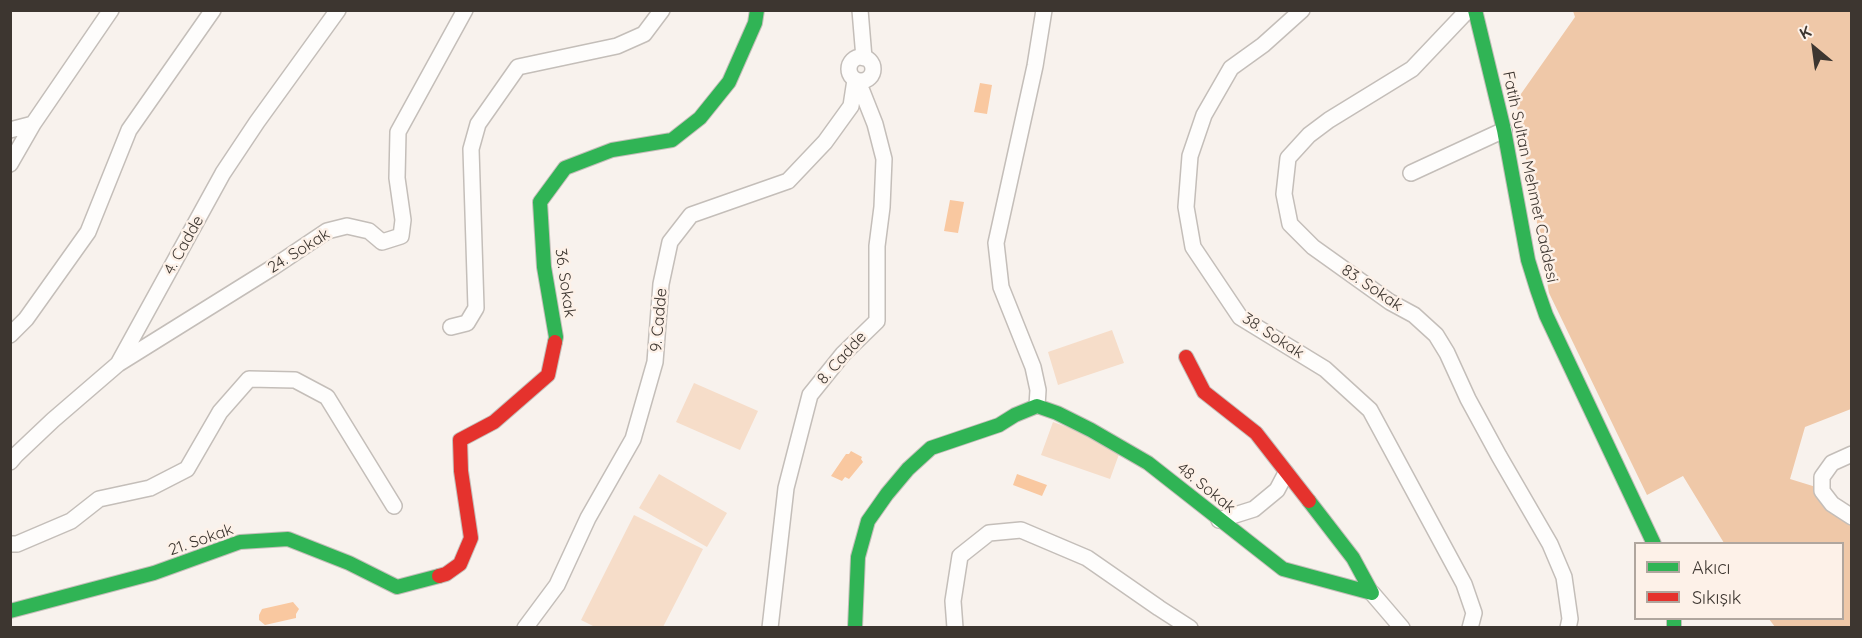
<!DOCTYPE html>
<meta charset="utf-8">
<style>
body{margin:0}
#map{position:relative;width:1862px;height:638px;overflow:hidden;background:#f8f2ed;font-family:Quicksand,sans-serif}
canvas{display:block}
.frame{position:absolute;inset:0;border:12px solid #3d3630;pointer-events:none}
.legend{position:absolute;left:1634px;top:542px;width:210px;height:78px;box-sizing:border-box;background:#fdf1e8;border:2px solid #b0a69e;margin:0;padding:8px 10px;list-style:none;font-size:18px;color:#3d3630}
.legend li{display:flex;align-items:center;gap:12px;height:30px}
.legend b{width:30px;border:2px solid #b0a69e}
.north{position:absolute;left:1784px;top:18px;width:60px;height:60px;-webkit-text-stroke:4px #fdf1e8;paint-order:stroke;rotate:331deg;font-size:16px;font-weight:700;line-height:24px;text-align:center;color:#3d3630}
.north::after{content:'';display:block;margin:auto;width:21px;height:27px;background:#3d3630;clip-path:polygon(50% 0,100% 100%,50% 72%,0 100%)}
</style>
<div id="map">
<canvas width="1862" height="638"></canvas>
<div class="frame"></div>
<ul class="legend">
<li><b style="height:8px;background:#30b455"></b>Akıcı</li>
<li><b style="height:8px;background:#e5322d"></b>Sıkışık</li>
</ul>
<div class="north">K</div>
</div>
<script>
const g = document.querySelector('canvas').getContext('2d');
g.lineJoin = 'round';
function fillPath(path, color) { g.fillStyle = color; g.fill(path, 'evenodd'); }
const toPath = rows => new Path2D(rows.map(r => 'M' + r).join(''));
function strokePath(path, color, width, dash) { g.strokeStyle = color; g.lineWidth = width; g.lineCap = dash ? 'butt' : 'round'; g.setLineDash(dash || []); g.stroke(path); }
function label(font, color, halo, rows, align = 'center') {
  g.font = font + ' Quicksand,sans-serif'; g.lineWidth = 5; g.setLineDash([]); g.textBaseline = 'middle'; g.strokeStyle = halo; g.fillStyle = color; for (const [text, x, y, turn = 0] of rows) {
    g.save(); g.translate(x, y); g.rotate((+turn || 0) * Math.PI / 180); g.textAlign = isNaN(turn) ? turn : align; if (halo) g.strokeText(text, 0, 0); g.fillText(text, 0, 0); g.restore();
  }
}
fillPath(toPath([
 [1112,330,1124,363,1058,385,1048,352],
 [694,383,758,411,740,450,676,422],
 [1053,422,1122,446,1110,479,1041,455],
 [659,474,727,513,707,547,639,508],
 [634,515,703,549,663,627,595,627,581,620]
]), '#f6ddc9');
fillPath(toPath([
 [1573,11,1851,11,1851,409,1805,427,1790,479,1829,491,1851,518,1851,627,1775,627,1769,619,1842,618,1842,544,1724,543,1683,476,1647,495,1549,293,1516,101,1575,17]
]), '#efc8a8');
fillPath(toPath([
 [980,83,992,85,987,114,974,112],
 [950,200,964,202,958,233,944,231],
 [851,451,862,457,861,459,863,462,849,479,845,477,842,481,831,476,846,454,849,454],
 [1017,474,1047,485,1042,496,1013,485],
 [293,602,299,609,296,614,296,618,265,625,259,620,259,615,262,609]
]), '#f9c8a0');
const street = toPath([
 [860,10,864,58],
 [1302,10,1263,45,1231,68,1204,115,1190,156,1186,207,1193,247,1240,317,1325,369,1370,410,1464,584,1474,613,1470,628],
 [1468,10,1412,69,1329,120,1309,135,1288,158,1284,194,1290,224,1313,247,1390,302,1414,315,1436,335,1447,353,1468,399,1499,456,1550,544,1564,577,1570,619,1568,628],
 '849 69a12 12 0 1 1 24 0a12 12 0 1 1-24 0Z',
 [10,130,33,124],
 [10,164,33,124,111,10],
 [1411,173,1504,130],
 [451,327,467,323,476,308,471,149,478,124,518,67,617,46,644,34,662,10],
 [10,335,26,319,88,232,129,130,213,10],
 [118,364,272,268,327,231,347,226,369,231,382,242,401,236,403,220,397,178,398,132,465,10],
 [1037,406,1038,390,1033,367,1001,287,996,243,1035,66,1044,10],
 [1852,454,1832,463,1822,477,1822,491,1832,504,1852,517],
 [10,462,16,455,53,420,118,364,223,173,257,122,338,10],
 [1219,520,1254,509,1277,490,1286,473],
 [10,544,17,544,71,521,99,499,150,488,187,469,220,412,249,379,295,380,327,397,394,506],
 [1372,593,1402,628],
 [525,628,557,585,588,518,633,439,655,362,661,284,670,242,691,215,788,181,825,142,851,106,855,80],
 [770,628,786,488,810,395,843,354,877,321,877,246,882,207,884,159,875,124,858,81],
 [955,628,953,601,960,556,989,533,1021,530,1087,558,1159,608,1190,628]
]);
const fast = toPath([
 [1475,10,1504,130,1528,260,1537,289,1546,315,1654,544],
 [555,342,556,337,544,267,540,202,565,168,612,150,672,140,700,118,729,82,755,23,757,10],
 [10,611,154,573,240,542,288,539,349,563,397,587,439,576],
 [1674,618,1674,628],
 [855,628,858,557,868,521,887,494,908,469,931,448,999,425,1015,415,1037,406,1057,413,1091,430,1148,463,1283,569,1372,593,1353,558,1309,501]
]);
const jam = toPath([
 [1186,357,1204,392,1256,433,1309,501],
 [439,576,446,574,460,564,471,538,461,471,460,440,494,422,548,375,555,342]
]);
strokePath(street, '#c4beb9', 18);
strokePath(fast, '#c4beb9', 16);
strokePath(jam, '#c4beb9', 16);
strokePath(street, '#fefdfc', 15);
strokePath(fast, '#30b455', 14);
strokePath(jam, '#e5322d', 14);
label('16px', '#3d3630', '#fdf1e8', [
 ["Fatih Sultan Mehmet Caddesi",1530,177,78],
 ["4. Cadde",184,245,-61],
 ["24. Sokak",299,251,-32],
 ["36. Sokak",565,283,82],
 ["83. Sokak",1372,288,34],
 ["9. Cadde",659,320,-85],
 ["38. Sokak",1273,336,33],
 ["8. Cadde",842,358,-48],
 ["48. Sokak",1206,488,39],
 ["21. Sokak",201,540,-19]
]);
</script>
